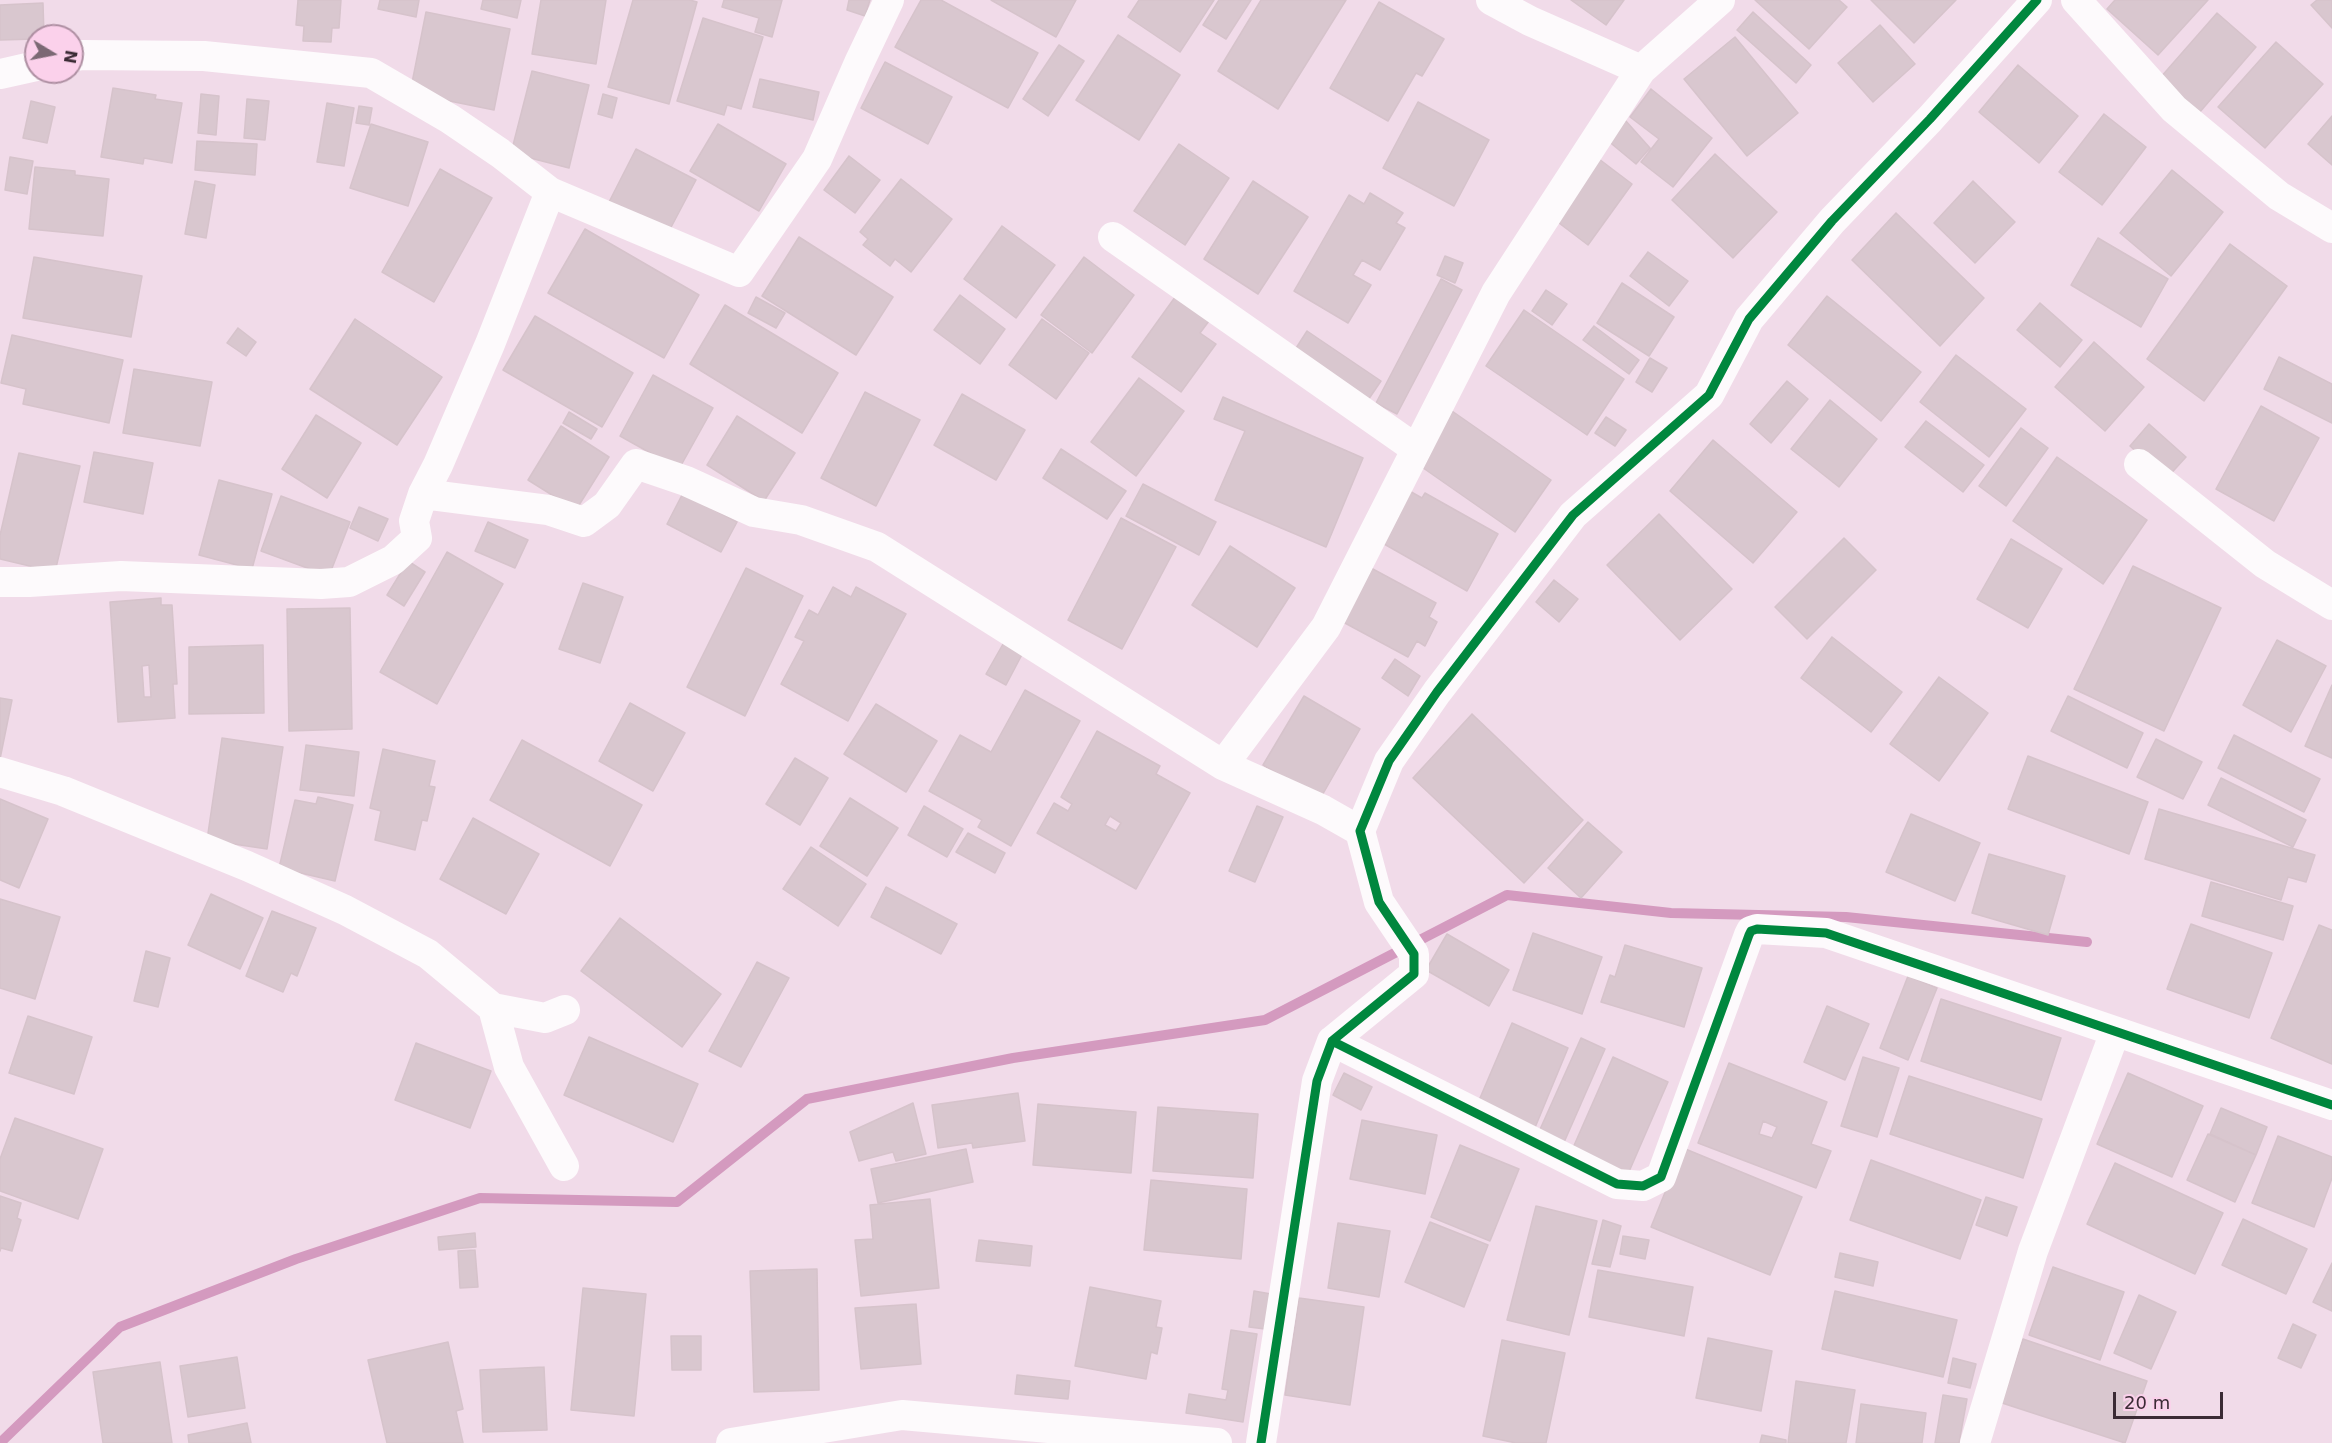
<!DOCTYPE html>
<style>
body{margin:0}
#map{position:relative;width:2332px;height:1443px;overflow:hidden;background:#f1dbe9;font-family:"DejaVu Sans",sans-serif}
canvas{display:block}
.north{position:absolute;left:24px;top:24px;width:60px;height:60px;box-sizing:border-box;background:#fbd1eb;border:2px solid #ae8fa2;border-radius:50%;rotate:100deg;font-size:16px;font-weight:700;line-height:24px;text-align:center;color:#3b2b35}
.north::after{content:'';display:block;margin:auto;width:21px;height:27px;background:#7b6974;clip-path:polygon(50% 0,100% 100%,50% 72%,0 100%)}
.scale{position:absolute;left:2113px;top:1392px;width:110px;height:27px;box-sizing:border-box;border:3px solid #3b2b35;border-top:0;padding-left:8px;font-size:18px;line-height:21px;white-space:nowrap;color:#3b2b35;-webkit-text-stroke:4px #fbd1eb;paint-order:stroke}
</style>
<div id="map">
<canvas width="2332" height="1443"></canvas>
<div class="north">N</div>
<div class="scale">20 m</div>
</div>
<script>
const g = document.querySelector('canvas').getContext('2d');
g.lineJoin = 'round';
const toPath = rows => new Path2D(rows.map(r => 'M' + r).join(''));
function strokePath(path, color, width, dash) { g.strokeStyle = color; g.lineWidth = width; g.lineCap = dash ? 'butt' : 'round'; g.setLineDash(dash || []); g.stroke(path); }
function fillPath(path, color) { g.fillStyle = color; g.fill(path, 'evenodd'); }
strokePath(toPath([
 [0,1443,120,1327,296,1259,480,1198,677,1202,807,1099,1013,1058,1265,1020,1507,895,1671,913,1846,917,2087,942]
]), '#d49abf', 10);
const building = toPath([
 [298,0,341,0,339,28,332,28,331,42,303,41,304,26,296,25,298,0],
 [380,0,419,0,416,17,378,9,380,0],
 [483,0,521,0,517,18,481,9,483,0],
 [541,0,606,0,596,64,532,54,541,0],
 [633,0,690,0,697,2,669,104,608,87,633,0],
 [724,0,782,0,772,37,755,32,759,18,722,7,724,0],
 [849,0,870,0,865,16,847,10,849,0],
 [921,0,941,0,1038,53,1008,108,895,47,921,0],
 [991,0,1076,0,1056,37,991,0],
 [1139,0,1214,0,1180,52,1128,17,1139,0],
 [1219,0,1251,0,1226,39,1203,25,1219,0],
 [1261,0,1346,0,1278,109,1218,71,1261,0],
 [1571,0,1624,0,1606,25,1571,0],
 [1755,0,1839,0,1847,7,1809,49,1755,0],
 [1871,0,1956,0,1914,43,1871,0],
 [2115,0,2208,0,2158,55,2107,9,2115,0],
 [2317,0,2332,0,2332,28,2311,5,2317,0],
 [1379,2,1444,39,1422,76,1416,73,1388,121,1330,88,1379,2],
 [43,3,44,36,36,36,36,39,0,40,0,5,43,3],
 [426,12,510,29,494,110,410,93,426,12],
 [1753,12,1811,65,1796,83,1737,30,1753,12],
 [2217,13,2256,47,2199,113,2160,78,2217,13],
 [703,18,763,37,741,109,727,105,724,115,677,101,703,18],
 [1880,25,1915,64,1873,102,1838,63,1880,25],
 [1118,35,1180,75,1139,140,1076,100,1118,35],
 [1735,37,1798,113,1747,156,1684,79,1735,37],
 [2276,42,2323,84,2265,148,2218,107,2276,42],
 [1059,45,1084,61,1048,116,1023,99,1059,45],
 [885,62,952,97,928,144,861,108,885,62],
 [2018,65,2078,116,2039,163,1979,112,2018,65],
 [532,71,589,85,569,168,511,153,532,71],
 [760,79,819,92,813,120,753,107,760,79],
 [113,88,156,95,155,99,182,103,172,163,144,158,143,164,101,157,113,88],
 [1651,89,1712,138,1673,187,1641,162,1659,139,1630,117,1651,89],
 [201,94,219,96,216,135,198,133,201,94],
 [603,94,617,98,612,118,598,114,603,94],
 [247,99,269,101,265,140,244,138,247,99],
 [31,101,55,107,47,143,23,138,31,101],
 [1418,102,1489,140,1454,206,1383,168,1418,102],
 [327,103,354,108,344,166,317,162,327,103],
 [359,106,372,108,369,125,356,123,359,106],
 [2104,114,2146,147,2102,205,2059,172,2104,114],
 [2332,116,2332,165,2308,144,2332,116],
 [1625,120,1650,148,1636,164,1607,140,1625,120],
 [371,124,428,142,408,206,350,188,371,124],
 [718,124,786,164,759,211,690,171,718,124],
 [197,141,257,144,255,175,195,170,197,141],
 [1179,144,1229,178,1185,245,1134,211,1179,144],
 [636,149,696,180,668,233,609,202,636,149],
 [1715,154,1777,212,1733,258,1672,200,1715,154],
 [849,156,880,180,855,213,824,190,849,156],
 [1595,156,1632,184,1588,245,1551,217,1595,156],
 [10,157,33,161,27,194,5,190,10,157],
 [35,167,75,171,75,175,109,179,103,236,29,229,35,167],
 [440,169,492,198,434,302,382,272,440,169],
 [2172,170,2223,212,2171,276,2120,233,2172,170],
 [901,179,952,219,911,272,895,259,890,266,863,245,868,239,860,232,901,179],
 [195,181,215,185,206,238,185,234,195,181],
 [1253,181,1308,217,1258,294,1204,259,1253,181],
 [1973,181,2015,222,1975,263,1934,223,1973,181],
 [1370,193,1403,213,1396,223,1405,228,1380,270,1362,260,1353,275,1371,285,1348,323,1294,291,1349,195,1364,204,1370,193],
 [1896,213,1984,298,1940,346,1852,260,1896,213],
 [1002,226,1055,265,1016,318,964,279,1002,226],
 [585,229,699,295,664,358,548,293,585,229],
 [799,237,893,297,856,355,762,296,799,237],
 [2098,238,2168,279,2141,327,2071,285,2098,238],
 [2230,244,2287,286,2204,401,2147,359,2230,244],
 [1648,252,1688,281,1669,306,1630,276,1648,252],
 [1445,256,1463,263,1455,283,1437,275,1445,256],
 [34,257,142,276,131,337,23,318,34,257],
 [1084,257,1134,295,1092,353,1041,315,1084,257],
 [1441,279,1462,290,1397,414,1376,403,1441,279],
 [1622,283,1674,317,1649,356,1597,323,1622,283],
 [1546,290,1567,304,1552,325,1532,311,1546,290],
 [1178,293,1212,317,1200,333,1216,344,1181,392,1132,357,1178,293],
 [960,295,1005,329,980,364,934,330,960,295],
 [1827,296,1921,372,1881,421,1788,345,1827,296],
 [756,297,785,313,776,328,748,313,756,297],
 [2040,303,2082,340,2060,367,2017,330,2040,303],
 [725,305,838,373,802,433,690,364,725,305],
 [1524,310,1624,379,1587,435,1486,366,1524,310],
 [535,316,633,373,602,427,503,370,535,316],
 [355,319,442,377,397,445,310,389,355,319],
 [1042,319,1089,353,1056,399,1009,365,1042,319],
 [1594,326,1639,360,1629,374,1583,340,1594,326],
 [238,328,256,342,246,356,227,343,238,328],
 [1307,331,1381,381,1362,409,1289,359,1307,331],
 [12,335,123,360,109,423,23,404,26,389,1,383,12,335],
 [2094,342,2144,387,2105,431,2055,387,2094,342],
 [1956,355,2026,409,1989,457,1920,402,1956,355],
 [2279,357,2332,384,2332,423,2264,389,2279,357],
 [1650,358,1667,368,1652,392,1636,382,1650,358],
 [134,369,212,382,200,446,123,433,134,369],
 [653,375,713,408,679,469,620,436,653,375],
 [1139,378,1184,411,1136,476,1091,442,1139,378],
 [1787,381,1808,399,1771,443,1750,424,1787,381],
 [865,392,920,420,876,506,821,478,865,392],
 [962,394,1025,430,996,480,934,445,962,394],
 [1223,397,1363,458,1326,547,1215,500,1245,431,1214,419,1223,397],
 [1830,400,1877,439,1839,487,1791,449,1830,400],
 [2261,406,2319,438,2274,521,2216,489,2261,406],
 [1452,411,1551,480,1515,532,1416,463,1452,411],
 [569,412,597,429,591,439,563,423,569,412],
 [316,415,361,443,327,498,282,469,316,415],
 [737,416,795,453,764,501,707,465,737,416],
 [1606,417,1626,430,1615,446,1595,433,1606,417],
 [1926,421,1984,465,1963,492,1905,447,1926,421],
 [2149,424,2186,457,2166,479,2130,446,2149,424],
 [561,426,609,457,576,510,528,480,561,426],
 [2021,428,2048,448,2006,506,1979,486,2021,428],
 [1713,440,1797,512,1753,563,1670,491,1713,440],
 [1061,449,1126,491,1107,519,1043,478,1061,449],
 [94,452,153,463,143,514,84,502,94,452],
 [19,453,80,466,55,572,0,559,0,535,19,453],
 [2057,457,2147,520,2103,584,2013,521,2057,457],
 [219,480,272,494,252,569,199,555,219,480],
 [1143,484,1216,522,1199,555,1126,516,1143,484],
 [1406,489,1422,498,1425,493,1498,534,1467,591,1377,540,1406,489],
 [683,493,737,522,721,552,667,524,683,493],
 [281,496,350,522,329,576,261,551,281,496],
 [359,507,388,519,378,541,350,528,359,507],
 [1659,514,1732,589,1680,640,1607,565,1659,514],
 [1121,518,1176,547,1122,649,1068,620,1121,518],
 [488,522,528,540,515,568,475,551,488,522],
 [1844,538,1876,570,1807,639,1775,607,1844,538],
 [2011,539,2062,569,2028,628,1977,599,2011,539],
 [1230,546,1295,588,1257,647,1192,605,1230,546],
 [447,552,503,584,437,704,380,672,447,552],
 [408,561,425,572,404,606,387,595,408,561],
 [2133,566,2221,608,2164,731,2074,689,2133,566],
 [746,568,803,596,745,716,687,687,746,568],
 [1371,568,1436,603,1429,617,1437,622,1425,646,1417,641,1408,657,1343,622,1371,568],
 [1554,580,1578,599,1559,622,1536,602,1554,580],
 [583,583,623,597,600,663,559,649,583,583],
 [833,587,851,597,856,587,906,614,848,721,781,684,804,641,795,637,809,610,818,615,833,587],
 [161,598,161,605,172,605,177,684,173,684,175,718,118,722,110,602,161,598],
 [149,665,151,697,144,697,142,666,149,665],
 [350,608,352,729,289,731,287,609,350,608],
 [1007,637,1026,647,1006,685,986,674,1007,637],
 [1832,637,1902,692,1871,732,1801,678,1832,637],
 [2277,640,2326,666,2291,732,2243,705,2277,640],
 [263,645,264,713,189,714,189,647,263,645],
 [1395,659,1420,676,1408,696,1382,678,1395,659],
 [1939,677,1988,713,1939,781,1890,744,1939,677],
 [2332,685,2332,758,2305,746,2332,685],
 [1025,690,1080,721,1011,846,978,827,982,820,929,791,960,735,991,752,1025,690],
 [1304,696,1360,729,1320,799,1263,765,1304,696],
 [2068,696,2143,733,2127,768,2051,731,2068,696],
 [0,698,12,700,0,759,0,698],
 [630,703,685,733,653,791,599,761,630,703],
 [876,704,937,741,906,792,844,754,876,704],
 [1472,714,1583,820,1524,883,1413,778,1472,714],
 [1097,731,1160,766,1156,774,1190,793,1136,889,1037,833,1054,803,1068,811,1072,804,1061,797,1097,731],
 [1110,816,1121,823,1116,831,1105,825,1110,816],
 [2234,735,2320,779,2304,812,2218,768,2234,735],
 [222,738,283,747,267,849,207,840,222,738],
 [2156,739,2202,762,2183,799,2137,777,2156,739],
 [522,740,642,805,610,866,490,800,522,740],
 [306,745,359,752,354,796,300,790,306,745],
 [383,749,435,761,429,786,435,787,427,821,422,820,415,850,375,840,381,811,370,808,383,749],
 [2028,756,2148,802,2129,854,2008,809,2028,756],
 [795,758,828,778,800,825,766,804,795,758],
 [2221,778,2306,820,2293,847,2208,805,2221,778],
 [318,797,353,805,335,881,279,868,295,800,316,804,318,797],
 [850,798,898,828,867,876,820,846,850,798],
 [0,799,48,819,19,888,0,880,0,799],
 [924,806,963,829,947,857,908,835,924,806],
 [1257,806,1283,817,1255,882,1229,871,1257,806],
 [2159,809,2315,855,2306,882,2288,877,2281,900,2145,859,2159,809],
 [1911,814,1980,843,1955,901,1886,872,1911,814],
 [473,818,539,854,506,914,440,879,473,818],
 [1588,822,1622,852,1581,898,1548,868,1588,822],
 [968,833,1005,853,995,873,956,852,968,833],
 [811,847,866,884,838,926,783,889,811,847],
 [1989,854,2065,876,2048,935,1972,913,1989,854],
 [2211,882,2293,906,2283,940,2202,916,2211,882],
 [886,887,957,924,941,954,871,917,886,887],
 [211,894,263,918,240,969,188,945,211,894],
 [0,899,60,917,35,999,0,988,0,899],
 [272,911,316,928,297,976,291,973,283,992,246,976,272,911],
 [620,918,721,994,682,1047,581,971,620,918],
 [2191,924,2272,953,2249,1018,2167,989,2191,924],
 [2319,925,2332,930,2332,1064,2271,1038,2319,925],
 [1533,933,1602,957,1582,1014,1513,990,1533,933],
 [1447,934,1509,970,1489,1006,1426,970,1447,934],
 [1625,945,1702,968,1684,1027,1601,1002,1610,975,1615,977,1625,945],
 [146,951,170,958,158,1007,134,1001,146,951],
 [757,962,789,978,741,1067,709,1051,757,962],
 [1908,976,1937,988,1908,1060,1880,1048,1908,976],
 [1941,999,2061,1038,2041,1100,1921,1061,1941,999],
 [1827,1006,1869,1024,1845,1080,1804,1062,1827,1006],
 [28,1016,92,1037,74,1094,9,1073,28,1016],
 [1512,1023,1568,1048,1534,1130,1477,1105,1512,1023],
 [589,1037,698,1084,673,1142,564,1095,589,1037],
 [1581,1038,1605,1049,1562,1147,1537,1136,1581,1038],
 [416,1043,491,1071,470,1128,395,1100,416,1043],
 [1613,1057,1668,1082,1628,1174,1572,1150,1613,1057],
 [1863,1057,1899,1068,1877,1137,1841,1126,1863,1057],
 [1729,1063,1827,1102,1811,1144,1831,1151,1816,1188,1698,1143,1729,1063],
 [1763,1121,1777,1127,1772,1138,1759,1134,1763,1121],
 [1344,1073,1372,1087,1361,1110,1333,1095,1344,1073],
 [2128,1073,2203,1106,2172,1177,2097,1144,2128,1073],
 [1909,1076,2042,1119,2023,1178,1890,1134,1909,1076],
 [1018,1093,1025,1141,973,1148,972,1143,938,1148,932,1105,1018,1093],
 [913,1103,926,1154,896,1161,893,1152,859,1161,850,1132,913,1103],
 [1038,1104,1136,1112,1131,1173,1033,1165,1038,1104],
 [1158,1107,1258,1114,1253,1178,1153,1171,1158,1107],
 [2221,1108,2267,1127,2256,1155,2210,1134,2221,1108],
 [15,1118,103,1149,78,1219,0,1191,0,1159,15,1118],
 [1362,1120,1437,1135,1425,1194,1350,1179,1362,1120],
 [2208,1134,2256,1155,2235,1202,2187,1180,2208,1134],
 [2278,1136,2332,1157,2332,1178,2314,1227,2252,1203,2278,1136],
 [1460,1145,1519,1169,1490,1241,1431,1217,1460,1145],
 [1683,1148,1802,1197,1770,1275,1651,1227,1683,1148],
 [966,1149,973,1182,878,1203,871,1169,966,1149],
 [1871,1160,1981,1200,1960,1259,1850,1220,1871,1160],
 [2115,1163,2223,1213,2195,1274,2087,1224,2115,1163],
 [1151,1180,1247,1189,1241,1259,1144,1250,1151,1180],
 [0,1196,21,1203,17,1218,21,1220,12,1251,1,1248,0,1251,0,1196],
 [1986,1197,2017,1207,2007,1236,1976,1225,1986,1197],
 [930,1199,939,1288,861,1296,855,1240,873,1239,870,1205,930,1199],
 [1536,1206,1597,1221,1569,1335,1507,1320,1536,1206],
 [2243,1219,2307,1249,2286,1294,2222,1265,2243,1219],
 [1603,1220,1621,1226,1610,1267,1592,1264,1603,1220],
 [1430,1222,1488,1245,1464,1307,1405,1282,1430,1222],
 [1338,1223,1390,1231,1379,1297,1328,1288,1338,1223],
 [475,1233,476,1247,439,1250,438,1237,475,1233],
 [1623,1236,1649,1240,1645,1259,1620,1254,1623,1236],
 [979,1240,1032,1246,1030,1266,976,1261,979,1240],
 [475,1250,478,1287,460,1288,458,1251,475,1250],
 [1840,1253,1878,1262,1873,1286,1835,1277,1840,1253],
 [2332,1263,2332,1311,2313,1302,2332,1263],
 [2053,1267,2124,1292,2100,1360,2029,1335,2053,1267],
 [817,1269,819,1390,754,1392,750,1271,817,1269],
 [1598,1270,1693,1287,1684,1336,1589,1317,1598,1270],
 [1090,1287,1161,1301,1156,1327,1162,1328,1157,1354,1151,1352,1146,1379,1075,1366,1090,1287],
 [583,1288,646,1294,634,1416,571,1410,583,1288],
 [1254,1291,1271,1294,1265,1329,1249,1327,1254,1291],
 [1835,1291,1957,1320,1943,1377,1822,1349,1835,1291],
 [2139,1295,2176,1312,2151,1369,2114,1353,2139,1295],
 [1299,1298,1364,1307,1350,1405,1285,1395,1299,1298],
 [916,1304,921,1364,861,1369,855,1308,916,1304],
 [2293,1324,2316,1335,2301,1368,2278,1358,2293,1324],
 [1231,1330,1257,1334,1243,1422,1186,1413,1189,1394,1226,1400,1228,1390,1222,1389,1231,1330],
 [671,1336,701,1336,701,1370,672,1370,671,1336],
 [1708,1338,1772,1351,1761,1411,1696,1398,1708,1338],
 [2023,1339,2147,1381,2125,1443,2002,1403,2023,1339],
 [1502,1340,1565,1353,1546,1443,1516,1443,1483,1436,1502,1340],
 [448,1342,463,1409,456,1411,463,1443,387,1443,368,1360,448,1342],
 [237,1357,245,1408,188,1417,180,1366,237,1357],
 [1953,1358,1976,1364,1970,1388,1948,1383,1953,1358],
 [160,1362,172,1443,103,1443,93,1372,160,1362],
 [544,1367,547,1430,483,1432,480,1370,544,1367],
 [1017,1375,1070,1381,1068,1399,1015,1394,1017,1375],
 [1796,1381,1855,1390,1846,1443,1788,1443,1796,1381],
 [1943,1395,1967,1399,1959,1443,1935,1443,1943,1395],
 [1861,1404,1926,1413,1922,1443,1856,1443,1861,1404],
 [247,1423,251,1443,189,1443,188,1435,247,1423],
 [1762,1435,1786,1440,1786,1443,1760,1443,1762,1435]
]);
fillPath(building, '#d9c7cf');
strokePath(building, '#d6c3cb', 1.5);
strokePath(toPath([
 [1491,0,1530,21,1641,70],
 [2076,0,2174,109,2279,196,2332,228],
 [72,57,81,55,204,56,371,73,450,119,500,153,550,192,739,272,817,159,859,63,889,0],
 [0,74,36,66],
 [1113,237,1416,449],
 [2139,464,2265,564,2332,605],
 [423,494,548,510,584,522,607,505,636,464,686,481,754,512,801,520,877,547,1223,765,1323,810,1360,831],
 [0,582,29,582,121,576,321,584,349,582,393,560,417,538,414,521,423,494,438,465,490,344,550,192],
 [1223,765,1326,627,1496,293,1641,70,1720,0],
 [0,772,63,791,247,866,345,910,428,954,493,1008,545,1018,565,1010],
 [493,1008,509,1067,564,1166],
 [1332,1041,1617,1184,1643,1186,1661,1177,1749,935,1751,931,1757,929,1826,933,2332,1105],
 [731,1443,902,1415,1217,1443],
 [1261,1443,1317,1081,1332,1041,1414,974,1414,954,1379,902,1360,831,1389,761,1437,692,1573,515,1709,395,1749,319,1832,221,1930,119,2037,0],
 [1975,1443,2033,1251,2115,1032]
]), '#fdfafc', 30);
strokePath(toPath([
 [1332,1041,1617,1184,1643,1186,1661,1177,1749,935,1751,931,1757,929,1826,933,2332,1105],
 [1261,1443,1317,1081,1332,1041,1414,974,1414,954,1379,902,1360,831,1389,761,1437,692,1573,515,1709,395,1749,319,1832,221,1930,119,2037,0]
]), '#00873e', 9);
</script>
